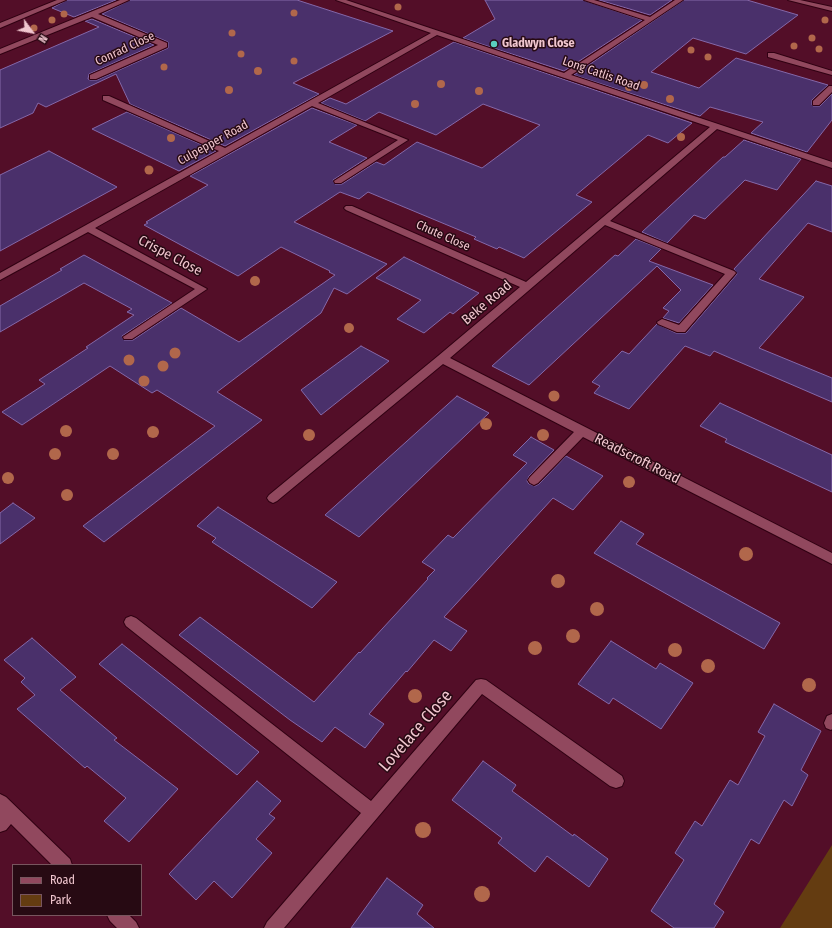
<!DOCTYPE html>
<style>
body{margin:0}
#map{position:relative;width:832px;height:928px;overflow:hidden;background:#530e28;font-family:"Fira Sans Condensed",sans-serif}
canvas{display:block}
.legend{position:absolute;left:12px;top:864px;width:130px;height:52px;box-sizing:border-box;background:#270a13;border:1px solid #78555e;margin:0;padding:5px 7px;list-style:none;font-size:12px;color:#f1c6cf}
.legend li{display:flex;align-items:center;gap:8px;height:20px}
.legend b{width:20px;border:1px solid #78555e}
.north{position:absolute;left:12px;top:12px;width:40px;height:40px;-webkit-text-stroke:3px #270a13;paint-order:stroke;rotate:122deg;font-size:11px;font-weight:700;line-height:16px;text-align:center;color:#f1c6cf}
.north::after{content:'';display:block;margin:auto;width:14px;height:18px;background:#f1c6cf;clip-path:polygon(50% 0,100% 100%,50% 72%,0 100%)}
</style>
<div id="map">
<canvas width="832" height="928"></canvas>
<ul class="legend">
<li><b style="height:5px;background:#91485e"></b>Road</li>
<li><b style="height:11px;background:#643c11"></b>Park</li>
</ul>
<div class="north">N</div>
</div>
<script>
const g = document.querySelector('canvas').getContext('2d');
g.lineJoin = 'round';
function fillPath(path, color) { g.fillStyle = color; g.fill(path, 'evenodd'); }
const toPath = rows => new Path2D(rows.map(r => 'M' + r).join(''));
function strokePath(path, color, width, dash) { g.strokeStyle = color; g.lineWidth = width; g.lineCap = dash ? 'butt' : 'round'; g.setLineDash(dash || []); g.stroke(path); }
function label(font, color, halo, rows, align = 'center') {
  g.font = font + ' "Fira Sans Condensed",sans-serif'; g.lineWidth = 3; g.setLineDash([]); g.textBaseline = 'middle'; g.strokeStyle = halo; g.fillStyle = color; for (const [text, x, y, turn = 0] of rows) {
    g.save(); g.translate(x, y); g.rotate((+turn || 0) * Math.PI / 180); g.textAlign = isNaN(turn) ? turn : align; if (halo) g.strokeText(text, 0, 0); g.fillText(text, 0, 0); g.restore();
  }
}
fillPath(toPath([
 [832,845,832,928,780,928]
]), '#643c11');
const building = toPath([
 [67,0,116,0,74,17,52,8,67,0],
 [130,0,297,0,393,31,293,83,319,94,225,146,130,104,116,74,46,107,38,103,33,113,0,128,0,70,99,27,85,21,92,19,154,45,89,74,88,79,90,80,97,80,168,48,168,42,102,14,130,0],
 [485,0,583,0,642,20,564,71,463,38,495,19,485,0],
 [599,0,672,0,650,15,599,0],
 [684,0,747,0,798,15,746,54,693,38,651,72,699,88,736,58,828,85,812,100,812,105,813,106,820,106,832,94,832,120,807,152,751,133,763,122,710,107,700,116,574,75,684,0],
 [454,42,692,123,668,143,648,135,576,195,592,202,524,258,499,247,497,249,474,239,476,237,368,192,359,199,340,192,294,222,387,264,347,294,334,288,321,313,217,392,262,420,104,542,83,526,215,426,157,390,152,393,110,366,22,425,2,412,45,384,39,380,88,348,86,347,134,315,127,312,132,309,84,283,0,332,0,306,62,270,60,269,84,255,172,303,122,336,124,340,133,340,181,308,239,342,335,275,329,272,330,271,281,247,238,276,144,225,148,223,146,222,208,185,190,176,312,108,357,125,329,142,367,158,333,180,335,184,342,184,376,162,384,165,417,142,482,168,540,125,483,104,436,135,379,112,365,121,321,103,330,98,346,104,454,42],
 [127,112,216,151,179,171,92,129,127,112],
 [744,140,801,159,777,190,745,180,705,219,694,215,667,243,642,232,723,157,725,157,744,140],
 [49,151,117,187,0,251,0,175,49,151],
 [816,181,832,186,832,232,808,223,759,279,804,297,759,348,832,378,832,402,714,351,710,356,685,346,629,409,594,393,600,386,592,382,622,351,629,354,657,324,676,333,686,333,737,274,734,269,816,181],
 [636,239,661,249,649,261,713,285,679,323,663,318,669,311,663,308,681,290,657,266,529,385,492,366,615,255,618,256,636,239],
 [404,257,431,270,479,293,453,314,450,312,424,333,397,319,421,300,376,278,404,257],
 [361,346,389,361,321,415,301,390,361,346],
 [457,396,489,413,359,537,325,515,457,396],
 [720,403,832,455,832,492,725,442,727,439,700,426,720,403],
 [531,437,554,450,529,476,527,481,529,484,535,486,539,484,566,456,603,476,573,510,553,498,444,617,467,631,451,651,434,640,407,672,406,671,369,714,384,724,365,748,335,727,322,742,290,720,179,635,200,617,314,702,359,652,360,653,428,579,427,578,435,570,422,562,448,535,453,538,527,463,513,455,531,437],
 [13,503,35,518,0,544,0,513,13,503],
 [218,507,337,582,312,608,212,542,216,538,197,526,218,507],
 [621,521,644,534,636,544,780,623,764,649,594,553,621,521],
 [32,638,76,677,60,690,117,738,114,740,178,789,129,842,104,821,126,798,87,766,85,768,17,709,35,695,21,682,25,678,4,660,32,638],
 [611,641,656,669,660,663,693,683,661,729,613,698,609,704,578,684,611,641],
 [122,644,259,752,237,775,99,664,122,644],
 [774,704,821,731,801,770,808,775,792,806,784,800,759,844,751,839,714,904,724,912,714,928,674,928,651,911,684,860,675,853,695,821,702,826,730,780,738,785,765,736,758,732,774,704],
 [483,761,516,785,512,791,573,836,574,834,608,859,589,887,547,856,535,872,498,843,502,838,452,800,483,761],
 [257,781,281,801,269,814,275,818,256,839,272,853,232,898,214,881,196,900,169,874,257,781],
 [387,878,423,905,417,914,434,928,351,928,387,878]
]);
fillPath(building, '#4a306b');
strokePath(building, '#8468a9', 1);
const minor = toPath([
 [57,0,66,0,0,28,0,23,57,0],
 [120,0,129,0,98,14,167,43,167,47,96,79,90,79,90,75,158,45,92,17,0,54,0,49,120,0],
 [336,0,346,0,564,73,645,20,584,0,594,0,650,17,675,0,683,0,571,75,832,162,832,168,717,129,610,221,734,271,736,273,685,332,677,332,658,324,657,322,662,319,679,325,725,274,605,225,450,358,832,553,832,564,583,437,538,483,534,485,530,483,528,480,530,477,574,432,443,364,277,501,273,503,269,501,267,498,269,495,438,356,520,287,346,210,344,208,346,206,352,206,526,282,710,127,437,35,318,103,408,140,341,183,335,183,334,181,398,140,312,106,95,228,207,289,132,339,124,339,123,337,195,289,88,232,0,280,0,273,219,151,103,100,103,96,109,96,225,148,431,33,336,0],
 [788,0,800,0,832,7,832,11,788,0],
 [768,53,774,53,832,71,832,75,768,57,768,53],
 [829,86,832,86,832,92,819,105,813,105,813,101,829,86],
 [131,616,136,618,371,801,476,680,481,679,486,680,622,776,624,781,622,786,616,788,610,786,482,694,284,928,264,928,267,922,361,813,126,626,124,622,126,618,131,616],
 [832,714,832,729,831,730,826,728,824,723,827,716,832,714],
 [0,794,6,797,70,859,72,865,52,865,11,824,6,830,0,832,0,794],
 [107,915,129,915,136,922,139,928,117,928,110,921,107,915]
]);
strokePath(minor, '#300012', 2);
fillPath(minor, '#91485e');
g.fillStyle = '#b1674b';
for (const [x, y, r] of [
 [398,7,3.5],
 [294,13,3.5],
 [64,14,3.5],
 [52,20,3.5],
 [825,20,3.5],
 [34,28,3.5],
 [232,33,3.5],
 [812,38,3.5],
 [524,43,3.5],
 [794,46,3.5],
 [819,49,3.5],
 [691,50,3.5],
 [241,54,3.5],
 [708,57,3.5],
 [294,61,3.5],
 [164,67,3.5],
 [258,71,4],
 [441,84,4],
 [644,85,4],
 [629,87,4],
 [229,90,4],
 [479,91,4],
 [670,99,4],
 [415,104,4],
 [681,137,4],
 [171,138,4],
 [149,170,4.5],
 [255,281,5],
 [349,328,5],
 [175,353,5.5],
 [129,360,5.5],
 [163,366,5.5],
 [144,381,5.5],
 [554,396,5.5],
 [486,424,6],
 [66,431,6],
 [153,432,6],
 [309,435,6],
 [543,435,6],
 [55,454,6],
 [113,454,6],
 [8,478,6],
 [629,482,6],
 [67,495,6],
 [746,554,7],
 [558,581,7],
 [597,609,7],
 [573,636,7],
 [535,648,7],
 [675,650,7],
 [708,666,7],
 [809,685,7],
 [415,696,7],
 [423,830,8],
 [482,894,8]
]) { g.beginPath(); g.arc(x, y, r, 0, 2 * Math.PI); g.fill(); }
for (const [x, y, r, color] of [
 [494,44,4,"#5acebe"]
]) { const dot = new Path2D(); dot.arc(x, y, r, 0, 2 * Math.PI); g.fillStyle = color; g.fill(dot); strokePath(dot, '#270a13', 1.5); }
label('bold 12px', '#f1c6cf', '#270a13', [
 ["Gladwyn Close",502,44]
], 'left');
label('12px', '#f1c6cf', '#270a13', [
 ["Conrad Close",125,49,-25],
 ["Long Catlis Road",601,74,19],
 ["Culpepper Road",213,143,-29],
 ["Chute Close",443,236,24]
]);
label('14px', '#f1c6cf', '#270a13', [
 ["Crispe Close",170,256,28],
 ["Beke Road",487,303,-40],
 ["Readscroft Road",637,459,27]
]);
label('17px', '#f1c6cf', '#270a13', [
 ["Lovelace Close",416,731,-49]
]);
</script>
